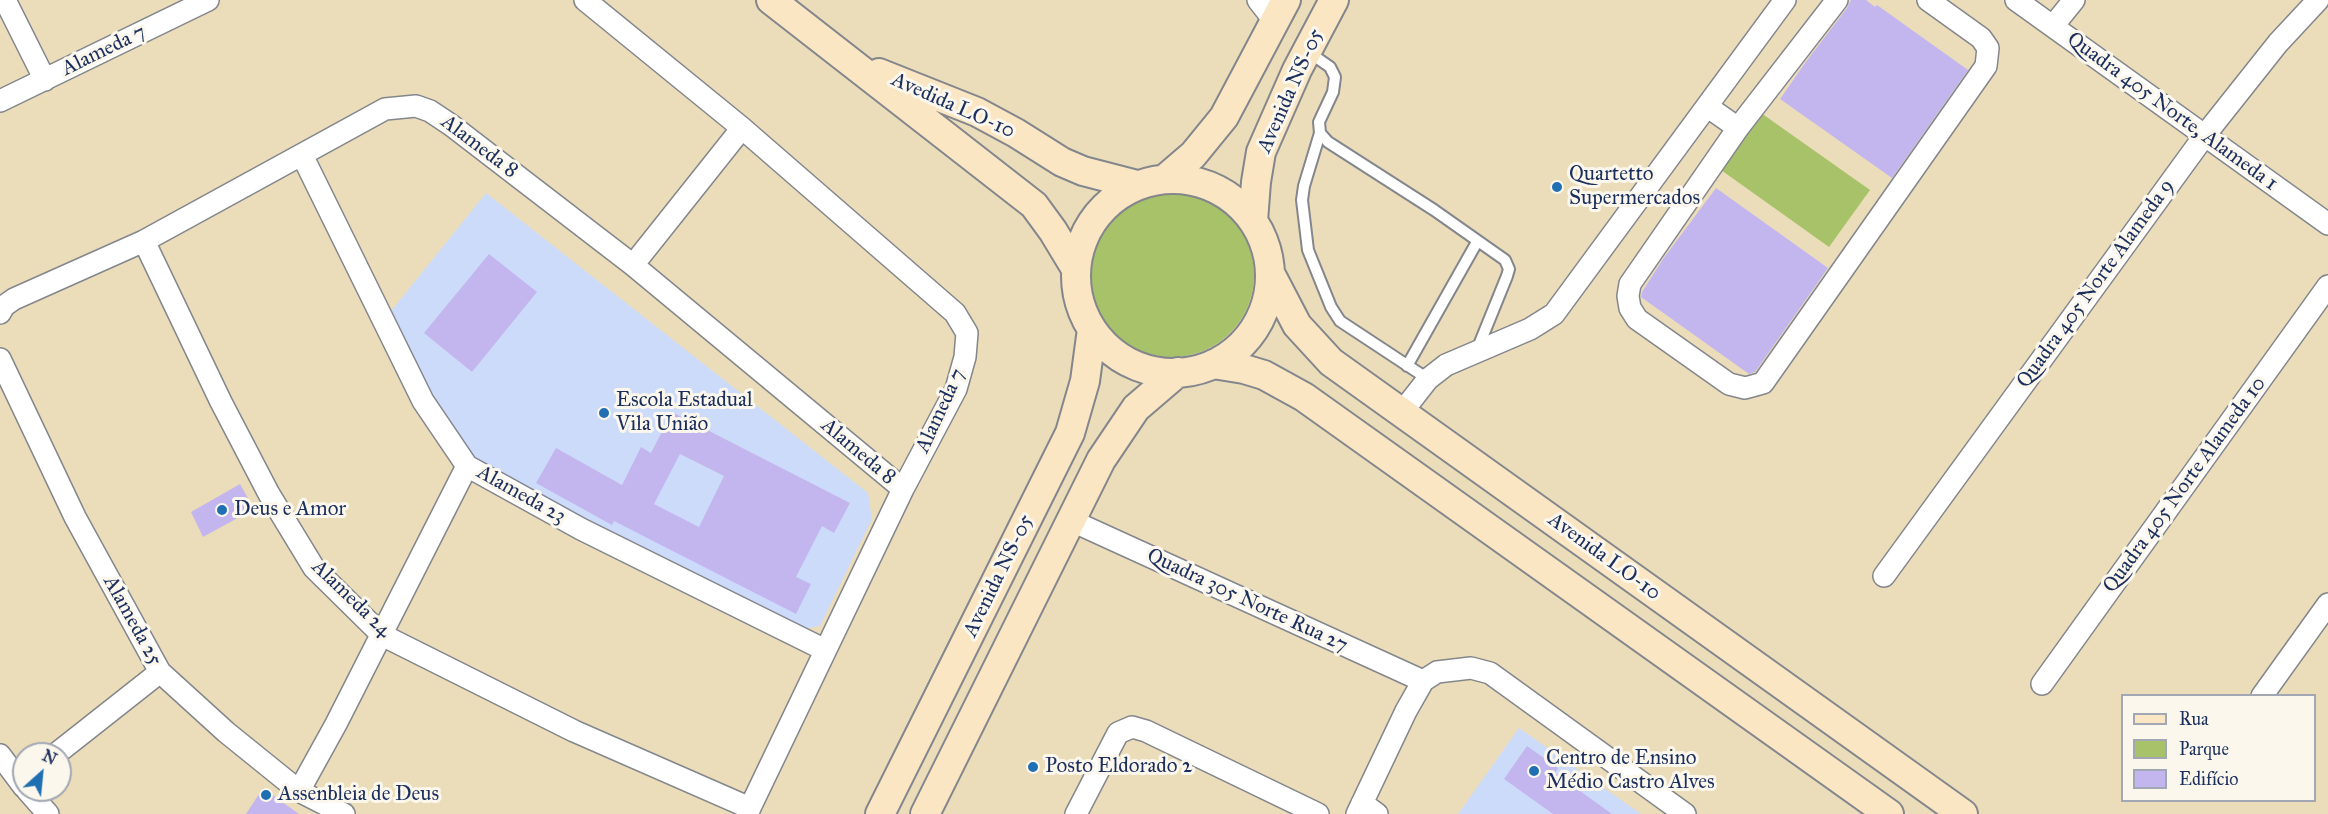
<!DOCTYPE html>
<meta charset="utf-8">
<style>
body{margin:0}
#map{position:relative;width:2328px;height:814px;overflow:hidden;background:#ebddb9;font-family:"IM FELL Great Primer",serif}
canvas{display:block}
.legend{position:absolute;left:2121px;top:694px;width:195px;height:108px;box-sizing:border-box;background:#fbf7ec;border:2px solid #a1a7b3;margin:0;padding:8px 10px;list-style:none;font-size:18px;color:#1b2f5e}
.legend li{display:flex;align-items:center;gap:12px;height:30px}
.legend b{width:30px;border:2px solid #a1a7b3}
.north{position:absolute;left:12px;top:742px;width:60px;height:60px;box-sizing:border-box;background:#fbf7ec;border:2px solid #a1a7b3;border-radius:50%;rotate:27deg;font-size:16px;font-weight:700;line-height:24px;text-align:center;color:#1b2f5e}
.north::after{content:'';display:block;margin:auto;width:21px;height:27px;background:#1f6fb2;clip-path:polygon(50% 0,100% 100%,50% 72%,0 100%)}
</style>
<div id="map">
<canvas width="2328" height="814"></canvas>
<ul class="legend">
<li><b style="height:8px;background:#fbe6c4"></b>Rua</li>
<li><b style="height:16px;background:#a7c269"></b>Parque</li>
<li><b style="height:16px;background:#c3b6ef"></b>Edifício</li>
</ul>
<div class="north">N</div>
</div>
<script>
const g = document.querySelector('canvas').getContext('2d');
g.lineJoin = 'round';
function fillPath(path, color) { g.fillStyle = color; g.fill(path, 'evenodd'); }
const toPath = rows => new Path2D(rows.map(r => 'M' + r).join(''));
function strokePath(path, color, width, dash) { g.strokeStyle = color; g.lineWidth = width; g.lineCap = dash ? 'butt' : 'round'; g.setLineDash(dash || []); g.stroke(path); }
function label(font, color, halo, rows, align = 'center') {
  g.font = font + ' "IM FELL Great Primer",serif'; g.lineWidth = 6; g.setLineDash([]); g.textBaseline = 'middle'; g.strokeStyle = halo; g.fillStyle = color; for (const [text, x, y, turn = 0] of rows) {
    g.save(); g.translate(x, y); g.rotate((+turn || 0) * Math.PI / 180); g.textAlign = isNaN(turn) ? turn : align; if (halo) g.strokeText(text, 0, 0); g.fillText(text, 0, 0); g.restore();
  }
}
fillPath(toPath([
 [486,193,868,493,872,519,820,626,798,630,589,526,472,458,431,397,391,311],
 [1519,728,1641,814,1458,814]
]), '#cddbfa');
fillPath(toPath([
 [1761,113,1870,190,1829,247,1721,170],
 '1090 275a82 82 0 1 1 164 0a82 82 0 1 1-164 0Z'
]), '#a7c269');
fillPath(toPath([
 [1851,0,1866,0,1875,7,1877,5,1968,70,1892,178,1780,99,1805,63,1847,8],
 [1716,188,1828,268,1755,372,1749,374,1641,297,1642,292,1663,259],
 [489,254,537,292,472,372,424,333],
 [672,412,850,503,834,533,822,526,796,577,811,584,796,614,614,521,612,525,536,483,556,448,622,485,641,447,651,453],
 [680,454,724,476,699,527,654,504],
 [240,484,254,509,203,537,191,512],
 [1527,746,1558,768,1555,773,1612,814,1553,814,1504,779],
 [263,788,299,814,246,814]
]), '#c3b6ef');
const lane = toPath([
 [1307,51,1330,67,1335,77,1333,92,1319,122,1320,133,1328,142,1434,210,1505,260,1509,269,1507,276,1477,350],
 [1320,133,1304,186,1302,200,1308,250,1331,307,1340,321,1428,379],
 [1407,366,1477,242]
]);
const street = toPath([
 [5,0,45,80],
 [585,0,742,128,955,313,967,333,965,357,956,389,903,489,747,814],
 [1258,0,1275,22],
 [1837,0,1738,128,1630,284,1628,296,1630,308,1637,319,1729,384,1745,388,1763,383,1986,66,1988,48,1981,38,1928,0],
 [2016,0,2328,224],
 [2053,26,2074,0],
 [0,101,208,0],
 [1708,107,1738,128],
 [302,155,423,401,467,466,581,529,825,650],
 [144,241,221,402,269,494,314,568,382,635,574,731,750,808],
 [633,265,742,128],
 [0,313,4,306,14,299,144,241,385,109,416,106,430,111,451,125,633,265,903,489],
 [0,359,75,517,160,672,226,732,299,791,344,814],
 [1402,412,1428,379,1446,365,1530,329,1554,314,1785,0],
 [1070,520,1423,681],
 [1884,576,2205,135,2278,43,2318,0],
 [2042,684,2328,286],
 [2262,696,2328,604],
 [56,754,160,672],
 [0,755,24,787],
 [27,790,48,814],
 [299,791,336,724,467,466],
 [1362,803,1377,814],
 [1076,814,1118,733,1132,727,1146,731,1318,814],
 [1357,814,1406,711,1423,681,1437,672,1471,668,1490,673,1685,814]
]);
const secondary = toPath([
 [771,0,1034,205,1053,231,1076,269],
 [879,73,977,112,1016,133,1062,162,1083,171,1137,185],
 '1076 276a97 97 0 1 1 194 0a97 97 0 1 1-194 0Z',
 [1165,179,1193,155,1224,117,1286,0],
 [1253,221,1256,182,1261,152,1297,70,1334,0],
 [1271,275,1297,325,1331,362,1963,814],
 [1213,364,1244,369,1264,375,1304,397,1889,814],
 [880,814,1070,433,1085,381,1092,329],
 [925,814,1101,460,1136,408,1178,372]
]);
strokePath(lane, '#83868c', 14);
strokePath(street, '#83868c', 24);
strokePath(secondary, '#83868c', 32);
strokePath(lane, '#fff', 10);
strokePath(street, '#fff', 21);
strokePath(secondary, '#fbe6c4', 28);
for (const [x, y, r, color] of [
 [1557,187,6,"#1f6fb2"],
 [604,413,6,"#1f6fb2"],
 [222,510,6,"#1f6fb2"],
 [1033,767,6,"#1f6fb2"],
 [1534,771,6,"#1f6fb2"],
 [266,795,6,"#1f6fb2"]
]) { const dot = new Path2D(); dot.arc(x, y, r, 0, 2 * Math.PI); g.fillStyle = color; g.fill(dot); strokePath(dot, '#fbf7ec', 2); }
label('21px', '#1b2f5e', '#fbf7ec', [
 ["Alameda 7",104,51,-26],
 ["Avenida NS-05",1291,91,-66],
 ["Avedida LO-10",953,106,24],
 ["Quadra 405 Norte, Alameda 1",2172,112,36],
 ["Alameda 8",479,147,37],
 ["Quadra 405 Norte Alameda 9",2096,284,-54],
 ["Alameda 7",941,411,-65],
 ["Alameda 8",858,452,40],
 ["Quadra 405 Norte Alameda 10",2185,485,-54],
 ["Alameda 23",521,495,29],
 ["Avenida LO-10",1604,557,36],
 ["Avenida NS-05",999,576,-64],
 ["Alameda 24",351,599,44],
 ["Quadra 305 Norte Rua 27",1247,601,25],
 ["Alameda 25",132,621,61]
]);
label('21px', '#1b2f5e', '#fbf7ec', [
 ["Quartetto",1569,175],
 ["Supermercados",1569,199],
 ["Escola Estadual",616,401],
 ["Vila União",616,425],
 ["Deus e Amor",234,510],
 ["Centro de Ensino",1546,759],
 ["Médio Castro Alves",1546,783],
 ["Posto Eldorado 2",1045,767],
 ["Assenbleia de Deus",278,795]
], 'left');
</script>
